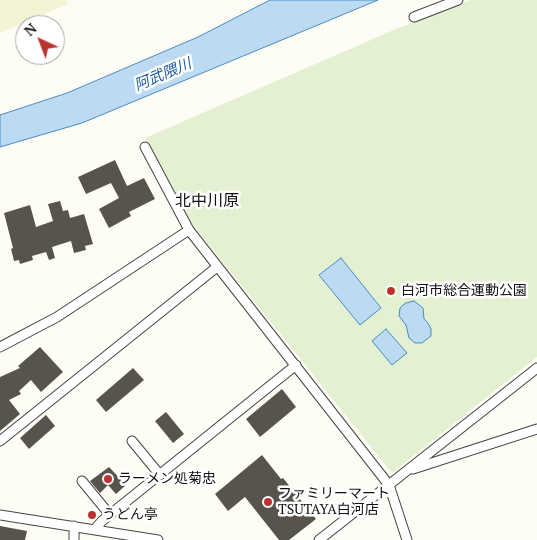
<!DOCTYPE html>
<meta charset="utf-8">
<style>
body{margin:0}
#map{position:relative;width:537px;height:540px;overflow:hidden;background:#fefdf5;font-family:"PT Serif",serif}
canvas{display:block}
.north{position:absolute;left:15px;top:15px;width:50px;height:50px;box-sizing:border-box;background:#fff;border:1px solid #a0a0a0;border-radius:50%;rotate:317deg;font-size:14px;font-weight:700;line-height:20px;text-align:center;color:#111}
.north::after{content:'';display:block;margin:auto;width:18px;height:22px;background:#ba3330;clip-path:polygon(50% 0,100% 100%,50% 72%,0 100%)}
</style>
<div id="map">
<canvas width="537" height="540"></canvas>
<div class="north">N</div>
</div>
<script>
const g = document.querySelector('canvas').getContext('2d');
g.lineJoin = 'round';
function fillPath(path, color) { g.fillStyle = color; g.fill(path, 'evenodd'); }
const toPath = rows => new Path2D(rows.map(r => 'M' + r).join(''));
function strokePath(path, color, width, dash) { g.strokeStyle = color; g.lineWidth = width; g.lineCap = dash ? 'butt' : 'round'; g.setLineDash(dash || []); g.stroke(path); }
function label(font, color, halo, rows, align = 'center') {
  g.font = font + ' "PT Serif","Noto Sans JP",serif'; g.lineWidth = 5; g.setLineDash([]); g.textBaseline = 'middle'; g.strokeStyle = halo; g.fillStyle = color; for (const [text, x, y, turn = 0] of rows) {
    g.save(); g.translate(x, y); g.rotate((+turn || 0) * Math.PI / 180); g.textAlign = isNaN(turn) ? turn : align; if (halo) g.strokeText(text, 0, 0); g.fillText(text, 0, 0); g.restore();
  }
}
fillPath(toPath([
 [0,0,67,0,68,4,0,33]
]), '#f4f3d6');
fillPath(toPath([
 [471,0,537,0,537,357,392,473,192,224,145,138,396,29]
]), '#e3f0d1');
const water = toPath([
 [270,0,378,0,82,123,0,147,0,115,67,93,198,37,270,0],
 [341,258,381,308,360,325,319,275,341,258],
 [414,301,423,308,424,319,428,323,431,329,431,336,422,343,415,343,409,338,406,325,399,316,400,308,403,305,406,303,414,301],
 [386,329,407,353,392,365,372,341,386,329]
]);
fillPath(water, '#bcdbf3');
strokePath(water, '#488bc6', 1);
fillPath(toPath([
 [115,160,127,186,144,178,155,199,129,212,131,216,109,228,99,209,119,198,111,183,86,194,78,177],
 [60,201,63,211,68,210,70,218,84,214,93,244,85,246,86,250,74,253,71,241,52,247,55,258,49,260,46,252,32,256,33,260,20,264,19,260,14,261,11,249,13,248,4,213,30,205,36,227,53,221,48,204],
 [40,347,63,372,41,392,31,380,19,391,21,394,9,400,20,414,0,431,0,377,20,368,18,366],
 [133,368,144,380,106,412,96,400],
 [282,389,296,407,260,437,246,419],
 [166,412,184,434,173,443,155,421],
 [46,415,55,426,29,449,20,438],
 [262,455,281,479,283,478,316,519,289,540,279,540,245,497,228,511,215,494],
 [109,467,126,485,116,494,108,485,100,493,90,481],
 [0,526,27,531,25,540,0,540]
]), '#59534e');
const minor = toPath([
 [414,17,458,0],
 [145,147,189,230,389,485,407,540],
 [0,347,57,317,189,230],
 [0,441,217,267],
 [132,441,160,475],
 [413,469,537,429],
 [82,481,110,515],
 [0,515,158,540],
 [74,526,74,540],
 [95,529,102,521,296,365],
 [319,540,537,368]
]);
strokePath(minor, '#444', 11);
strokePath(minor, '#fff', 9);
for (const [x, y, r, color] of [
 [391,291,5,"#ba3330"],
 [108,479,5,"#ba3330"],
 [268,502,5,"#ba3330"],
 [92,515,5,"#ba3330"]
]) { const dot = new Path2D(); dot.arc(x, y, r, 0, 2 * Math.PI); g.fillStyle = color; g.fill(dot); strokePath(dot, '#fff', 2); }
label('14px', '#111', '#fff', [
 ["白河市総合運動公園",401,291],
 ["ラーメン処菊忠",118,479],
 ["ファミリーマート",278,494],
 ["TSUTAYA白河店",278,510],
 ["うどん亭",102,515]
], 'left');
label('italic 15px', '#205d9d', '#fff', [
 ["阿武隈川",163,75,-23]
]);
label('16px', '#111', '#fff', [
 ["北中川原",207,201]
]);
</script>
